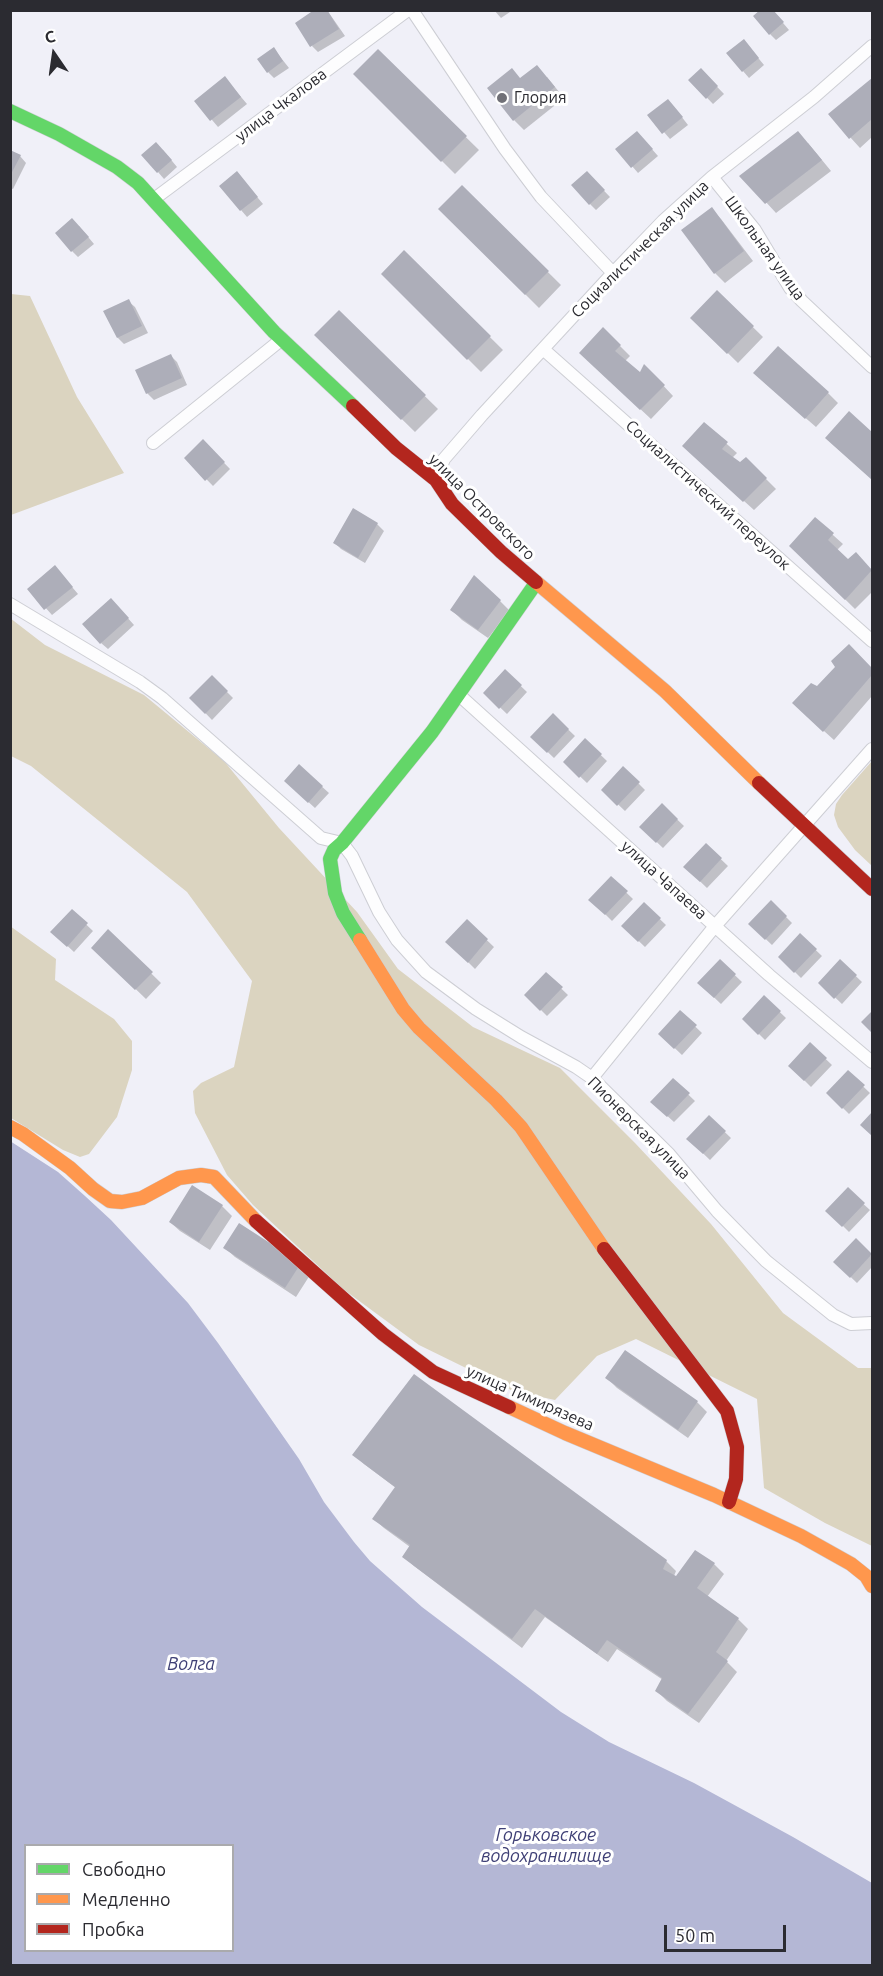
<!DOCTYPE html>
<meta charset="utf-8">
<style>
body{margin:0}
#map{position:relative;width:883px;height:1976px;overflow:hidden;background:#f0f0f8;font-family:Ubuntu,sans-serif}
canvas{display:block}
.frame{position:absolute;inset:0;border:12px solid #2b2b31;pointer-events:none}
.legend{position:absolute;left:24px;top:1844px;width:210px;height:108px;box-sizing:border-box;background:#fff;border:2px solid #aaaaad;margin:0;padding:8px 10px;list-style:none;font-size:18px;color:#2b2b31}
.legend li{display:flex;align-items:center;gap:12px;height:30px}
.legend b{width:30px;border:2px solid #aaaaad}
.north{position:absolute;left:24px;top:24px;width:60px;height:60px;-webkit-text-stroke:4px #fff;paint-order:stroke;rotate:347deg;font-size:16px;font-weight:700;line-height:24px;text-align:center;color:#2b2b31}
.north::after{content:'';display:block;margin:auto;width:21px;height:27px;background:#2b2b31;clip-path:polygon(50% 0,100% 100%,50% 72%,0 100%)}
.scale{position:absolute;left:664px;top:1925px;width:122px;height:27px;box-sizing:border-box;border:3px solid #2b2b31;border-top:0;padding-left:8px;font-size:18px;line-height:21px;white-space:nowrap;color:#2b2b31;-webkit-text-stroke:4px #fff;paint-order:stroke}
</style>
<div id="map">
<canvas width="883" height="1976"></canvas>
<div class="frame"></div>
<ul class="legend">
<li><b style="height:8px;background:#63d668"></b>Свободно</li>
<li><b style="height:8px;background:#ff974d"></b>Медленно</li>
<li><b style="height:8px;background:#b3261e"></b>Пробка</li>
</ul>
<div class="north">С</div>
<div class="scale">50 m</div>
</div>
<script>
const g = document.querySelector('canvas').getContext('2d');
g.lineJoin = 'round';
function fillPath(path, color) { g.fillStyle = color; g.fill(path, 'evenodd'); }
const toPath = rows => new Path2D(rows.map(r => 'M' + r).join(''));
function strokePath(path, color, width, dash) { g.strokeStyle = color; g.lineWidth = width; g.lineCap = dash ? 'butt' : 'round'; g.setLineDash(dash || []); g.stroke(path); }
function label(font, color, halo, rows, align = 'center') {
  g.font = font + ' Ubuntu,sans-serif'; g.lineWidth = 6; g.setLineDash([]); g.textBaseline = 'middle'; g.strokeStyle = halo; g.fillStyle = color; for (const [text, x, y, turn = 0] of rows) {
    g.save(); g.translate(x, y); g.rotate((+turn || 0) * Math.PI / 180); g.textAlign = isNaN(turn) ? turn : align; if (halo) g.strokeText(text, 0, 0); g.fillText(text, 0, 0); g.restore();
  }
}
fillPath(toPath([
 [11,294,30,296,77,397,124,473,11,515],
 [10,618,45,645,144,695,224,761,279,828,357,912,398,969,473,1027,560,1068,635,1143,711,1224,783,1313,858,1368,872,1368,872,1546,825,1523,764,1488,757,1399,636,1339,597,1356,555,1400,513,1391,419,1345,343,1289,253,1205,227,1175,195,1113,193,1091,201,1083,234,1067,252,981,187,892,31,766,11,756],
 [872,761,872,866,855,850,838,827,834,815,836,804,842,795],
 [10,926,56,959,55,980,114,1019,132,1041,132,1070,117,1117,89,1154,80,1157,63,1150,11,1118]
]), '#dbd4c0');
fillPath(toPath([
 [10,1141,58,1172,85,1196,111,1220,188,1303,218,1343,299,1459,324,1502,354,1542,370,1561,422,1607,561,1712,609,1742,694,1783,793,1837,872,1883,872,1965,11,1965],
 [26,1846,232,1846,232,1950,26,1950]
]), '#b4b7d5');
fillPath(toPath([
 [327,10,345,36,318,52,312,46],
 [494,10,513,10,501,18],
 [772,10,789,30,776,40,770,34],
 [750,48,764,65,749,78,743,71],
 [274,49,289,68,274,78,268,72],
 [378,51,479,150,455,174,355,74],
 [701,70,724,94,713,104,690,80],
 [547,77,564,98,524,130,514,120],
 [225,78,247,104,218,127,196,101],
 [872,79,872,137,860,148,830,115],
 [674,107,688,125,670,139,649,115],
 [643,139,658,156,638,173,632,166],
 [808,143,831,171,776,213,742,176],
 [163,150,177,167,164,179,158,172],
 [10,152,20,156,26,163,13,189,10,188],
 [587,173,610,197,596,210,590,204],
 [243,180,263,204,247,217,241,210],
 [462,187,561,285,539,308,440,209],
 [711,209,721,219,753,261,725,283,715,273],
 [79,226,94,244,78,257,72,251],
 [404,252,503,350,481,372,383,274],
 [717,292,763,337,738,363,692,318],
 [128,301,135,307,148,333,124,344,118,338,105,312],
 [339,312,438,409,415,432,316,335],
 [603,329,630,356,625,361,640,374,645,366,673,396,651,419,591,363],
 [171,356,177,362,187,385,154,400,147,393],
 [765,383,828,393,838,403,816,427],
 [849,413,872,434,872,479,837,448],
 [704,424,737,453,732,458,740,464,746,459,776,489,754,510,694,456],
 [203,441,230,469,213,486,186,458],
 [354,510,377,524,384,531,365,563,341,549,335,543],
 [815,519,843,544,837,550,848,561,856,554,872,572,872,592,855,609,791,546],
 [61,574,78,594,52,615,29,589],
 [500,601,510,611,488,638,462,620,452,610],
 [117,606,134,625,108,649,101,643],
 [849,646,872,670,872,696,834,740,804,713,817,688,837,667],
 [505,671,527,692,507,714,485,693],
 [212,677,233,698,212,720,191,698],
 [553,715,575,736,554,758,532,737],
 [585,740,607,761,587,783,565,762],
 [299,766,329,793,315,808,292,787],
 [624,769,645,790,625,811,603,790],
 [662,805,684,826,663,848,641,827],
 [706,845,728,866,707,888,685,867],
 [611,878,633,899,612,921,591,900],
 [771,902,792,923,772,945,750,924],
 [644,904,666,925,645,947,623,926],
 [72,911,93,931,74,952,59,938],
 [467,921,494,947,475,969,448,942],
 [108,931,161,983,146,999,93,948],
 [800,935,822,956,801,978,780,957],
 [720,961,742,982,721,1004,699,983],
 [840,961,862,982,842,1004,820,983],
 [546,974,568,995,547,1016,526,995],
 [764,997,786,1018,765,1040,744,1019],
 [680,1012,702,1033,682,1055,660,1034],
 [810,1044,832,1065,811,1087,790,1066],
 [848,1072,870,1093,849,1114,828,1093],
 [673,1080,695,1101,674,1122,652,1102],
 [709,1117,731,1138,710,1160,688,1139],
 [848,1190,870,1210,849,1232,828,1211],
 [222,1206,232,1216,210,1250,180,1231,170,1222],
 [240,1225,310,1275,296,1297,235,1257,225,1248],
 [856,1241,872,1257,872,1267,857,1283,835,1262],
 [607,1378,697,1402,707,1412,688,1438,617,1388],
 [354,1454,666,1561,676,1571,674,1576,677,1578,696,1552,714,1564,724,1574,707,1597,738,1619,748,1629,726,1661,737,1672,699,1723,667,1701,657,1691,663,1680,617,1649,608,1662,545,1617,522,1648,414,1566,404,1556,410,1547,384,1528,374,1519,396,1488,364,1464]
]), '#0003');
fillPath(toPath([
 [314,10,327,10,339,29,310,47,295,23],
 [760,10,773,10,784,22,769,35,753,16],
 [744,39,759,58,742,72,726,53],
 [274,47,283,61,267,73,257,59],
 [378,49,467,136,441,162,353,74],
 [537,65,555,87,513,121,487,88,512,68,520,78],
 [701,68,718,86,706,99,688,80],
 [225,76,241,97,210,121,194,101],
 [872,78,872,119,849,139,828,114],
 [668,99,683,117,662,134,647,115],
 [637,131,653,149,631,168,615,149],
 [798,131,822,160,765,204,739,176],
 [156,142,172,160,157,173,141,155],
 [10,150,21,155,10,176],
 [237,171,258,197,240,211,219,186],
 [587,171,605,190,589,205,571,185],
 [462,185,549,271,525,295,438,209],
 [712,207,744,251,714,274,681,230],
 [72,218,89,237,71,252,55,233],
 [404,250,491,336,467,360,381,274],
 [717,290,754,326,727,354,690,318],
 [129,299,142,326,117,338,103,311],
 [339,310,426,395,401,420,314,335],
 [603,327,621,345,615,351,640,372,644,364,665,385,640,410,579,353],
 [778,346,829,392,805,419,753,373],
 [171,354,182,378,146,394,135,370],
 [849,411,872,432,872,480,825,438],
 [704,422,728,442,722,449,740,462,746,457,767,478,743,502,682,446],
 [203,439,225,462,205,481,184,458],
 [353,508,378,523,358,558,333,543],
 [815,517,834,533,828,540,848,559,856,552,872,570,845,600,789,546],
 [55,565,73,587,44,610,27,589],
 [474,575,501,600,478,630,450,610],
 [111,598,129,618,100,644,82,624],
 [849,644,872,668,872,675,823,732,792,703,811,683,817,686,835,667,831,661],
 [505,669,522,685,499,709,483,693],
 [212,675,228,691,205,714,189,698],
 [553,713,569,729,547,753,530,737],
 [585,738,602,754,579,778,563,762],
 [299,764,323,786,308,803,284,781],
 [623,766,640,782,617,806,601,790],
 [662,803,678,819,656,843,639,827],
 [706,843,722,858,700,882,683,867],
 [611,876,628,891,605,915,588,900],
 [771,900,787,916,765,940,748,924],
 [644,902,661,918,638,942,621,926],
 [72,909,88,923,67,947,50,932],
 [467,919,488,939,468,963,445,942],
 [108,929,153,972,135,990,91,948],
 [800,933,817,949,794,973,778,957],
 [720,959,736,974,714,998,697,983],
 [840,959,857,975,834,999,818,983],
 [546,972,563,987,540,1011,524,995],
 [764,995,781,1011,758,1035,742,1019],
 [680,1010,697,1025,674,1049,658,1034],
 [872,1011,872,1033,861,1022],
 [810,1042,827,1058,804,1081,788,1066],
 [848,1070,865,1085,842,1109,826,1093],
 [673,1078,690,1093,667,1117,650,1102],
 [872,1112,872,1136,860,1125],
 [709,1115,726,1131,703,1154,686,1139],
 [192,1185,223,1205,199,1242,169,1222],
 [848,1187,865,1203,842,1227,825,1211],
 [239,1223,301,1263,285,1288,223,1248],
 [856,1238,872,1254,850,1278,833,1262],
 [625,1350,698,1401,678,1430,605,1378],
 [414,1374,667,1560,663,1569,676,1576,695,1550,715,1563,697,1588,739,1618,716,1652,728,1661,688,1714,655,1691,662,1678,607,1640,597,1654,535,1609,512,1639,402,1557,410,1545,372,1519,395,1487,352,1455]
]), '#adaeb9');
const street = toPath([
 [412,10,505,149,541,197,613,273],
 [712,177,755,230,790,288,802,301,872,367],
 [154,199,408,10],
 [543,349,872,641],
 [153,443,282,339],
 [436,480,444,459,482,415,613,273,663,221,712,177,814,97,872,46],
 [10,604,140,682,162,698,321,838,342,843,352,856,379,912,397,940,426,972,476,1009,521,1037,576,1067,592,1078,669,1154,717,1211,766,1261,833,1315,851,1324,872,1323],
 [458,694,769,975,872,1062],
 [592,1078,715,926,872,749]
]);
const fast = toPath([
 [10,111,59,134,117,167,138,183,274,332,353,406],
 [360,940,343,913,335,893,330,859,334,850,342,843,432,732,536,583]
]);
const slow = toPath([
 [536,582,665,691,759,783],
 [360,940,403,1009,419,1028,496,1100,521,1127,604,1249],
 [10,1127,23,1134,70,1168,93,1189,110,1201,122,1202,142,1198,179,1178,201,1175,214,1177,256,1221],
 [509,1407,565,1433,714,1495,801,1536,851,1564,866,1576,872,1586]
]);
const jam = toPath([
 [353,406,396,448,436,480,452,504,501,552,536,582],
 [759,783,872,889],
 [256,1221,383,1334,433,1372,509,1407],
 [604,1249,727,1411,737,1447,736,1479,729,1502]
]);
strokePath(street, '#cdced4', 14);
strokePath(fast, '#cdced4', 15);
strokePath(slow, '#cdced4', 15);
strokePath(jam, '#cdced4', 15);
strokePath(street, '#fdfdfe', 12);
strokePath(fast, '#63d668', 14);
strokePath(slow, '#ff974d', 14);
strokePath(jam, '#b3261e', 14);
for (const [x, y, r, color] of [
 [502,98,6,"#707077"]
]) { const dot = new Path2D(); dot.arc(x, y, r, 0, 2 * Math.PI); g.fillStyle = color; g.fill(dot); strokePath(dot, '#fff', 2); }
label('16px', '#2b2b31', '#fff', [
 ["Глория",514,98]
], 'left');
label('16px', '#2b2b31', '#fff', [
 ["улица Чкалова",281,105,-37],
 ["Школьная улица",765,248,54],
 ["Социалистическая улица",640,249,-45],
 ["Социалистический переулок",708,495,42],
 ["улица Островского",482,507,45],
 ["улица Чапаева",664,880,42],
 ["Пионерская улица",639,1128,45],
 ["улица Тимирязева",530,1398,24]
]);
label('italic 18px', '#3f4076', '#fff', [
 ["Волга",191,1664],
 ["Горьковское",546,1835],
 ["водохранилище",546,1856]
]);
</script>
